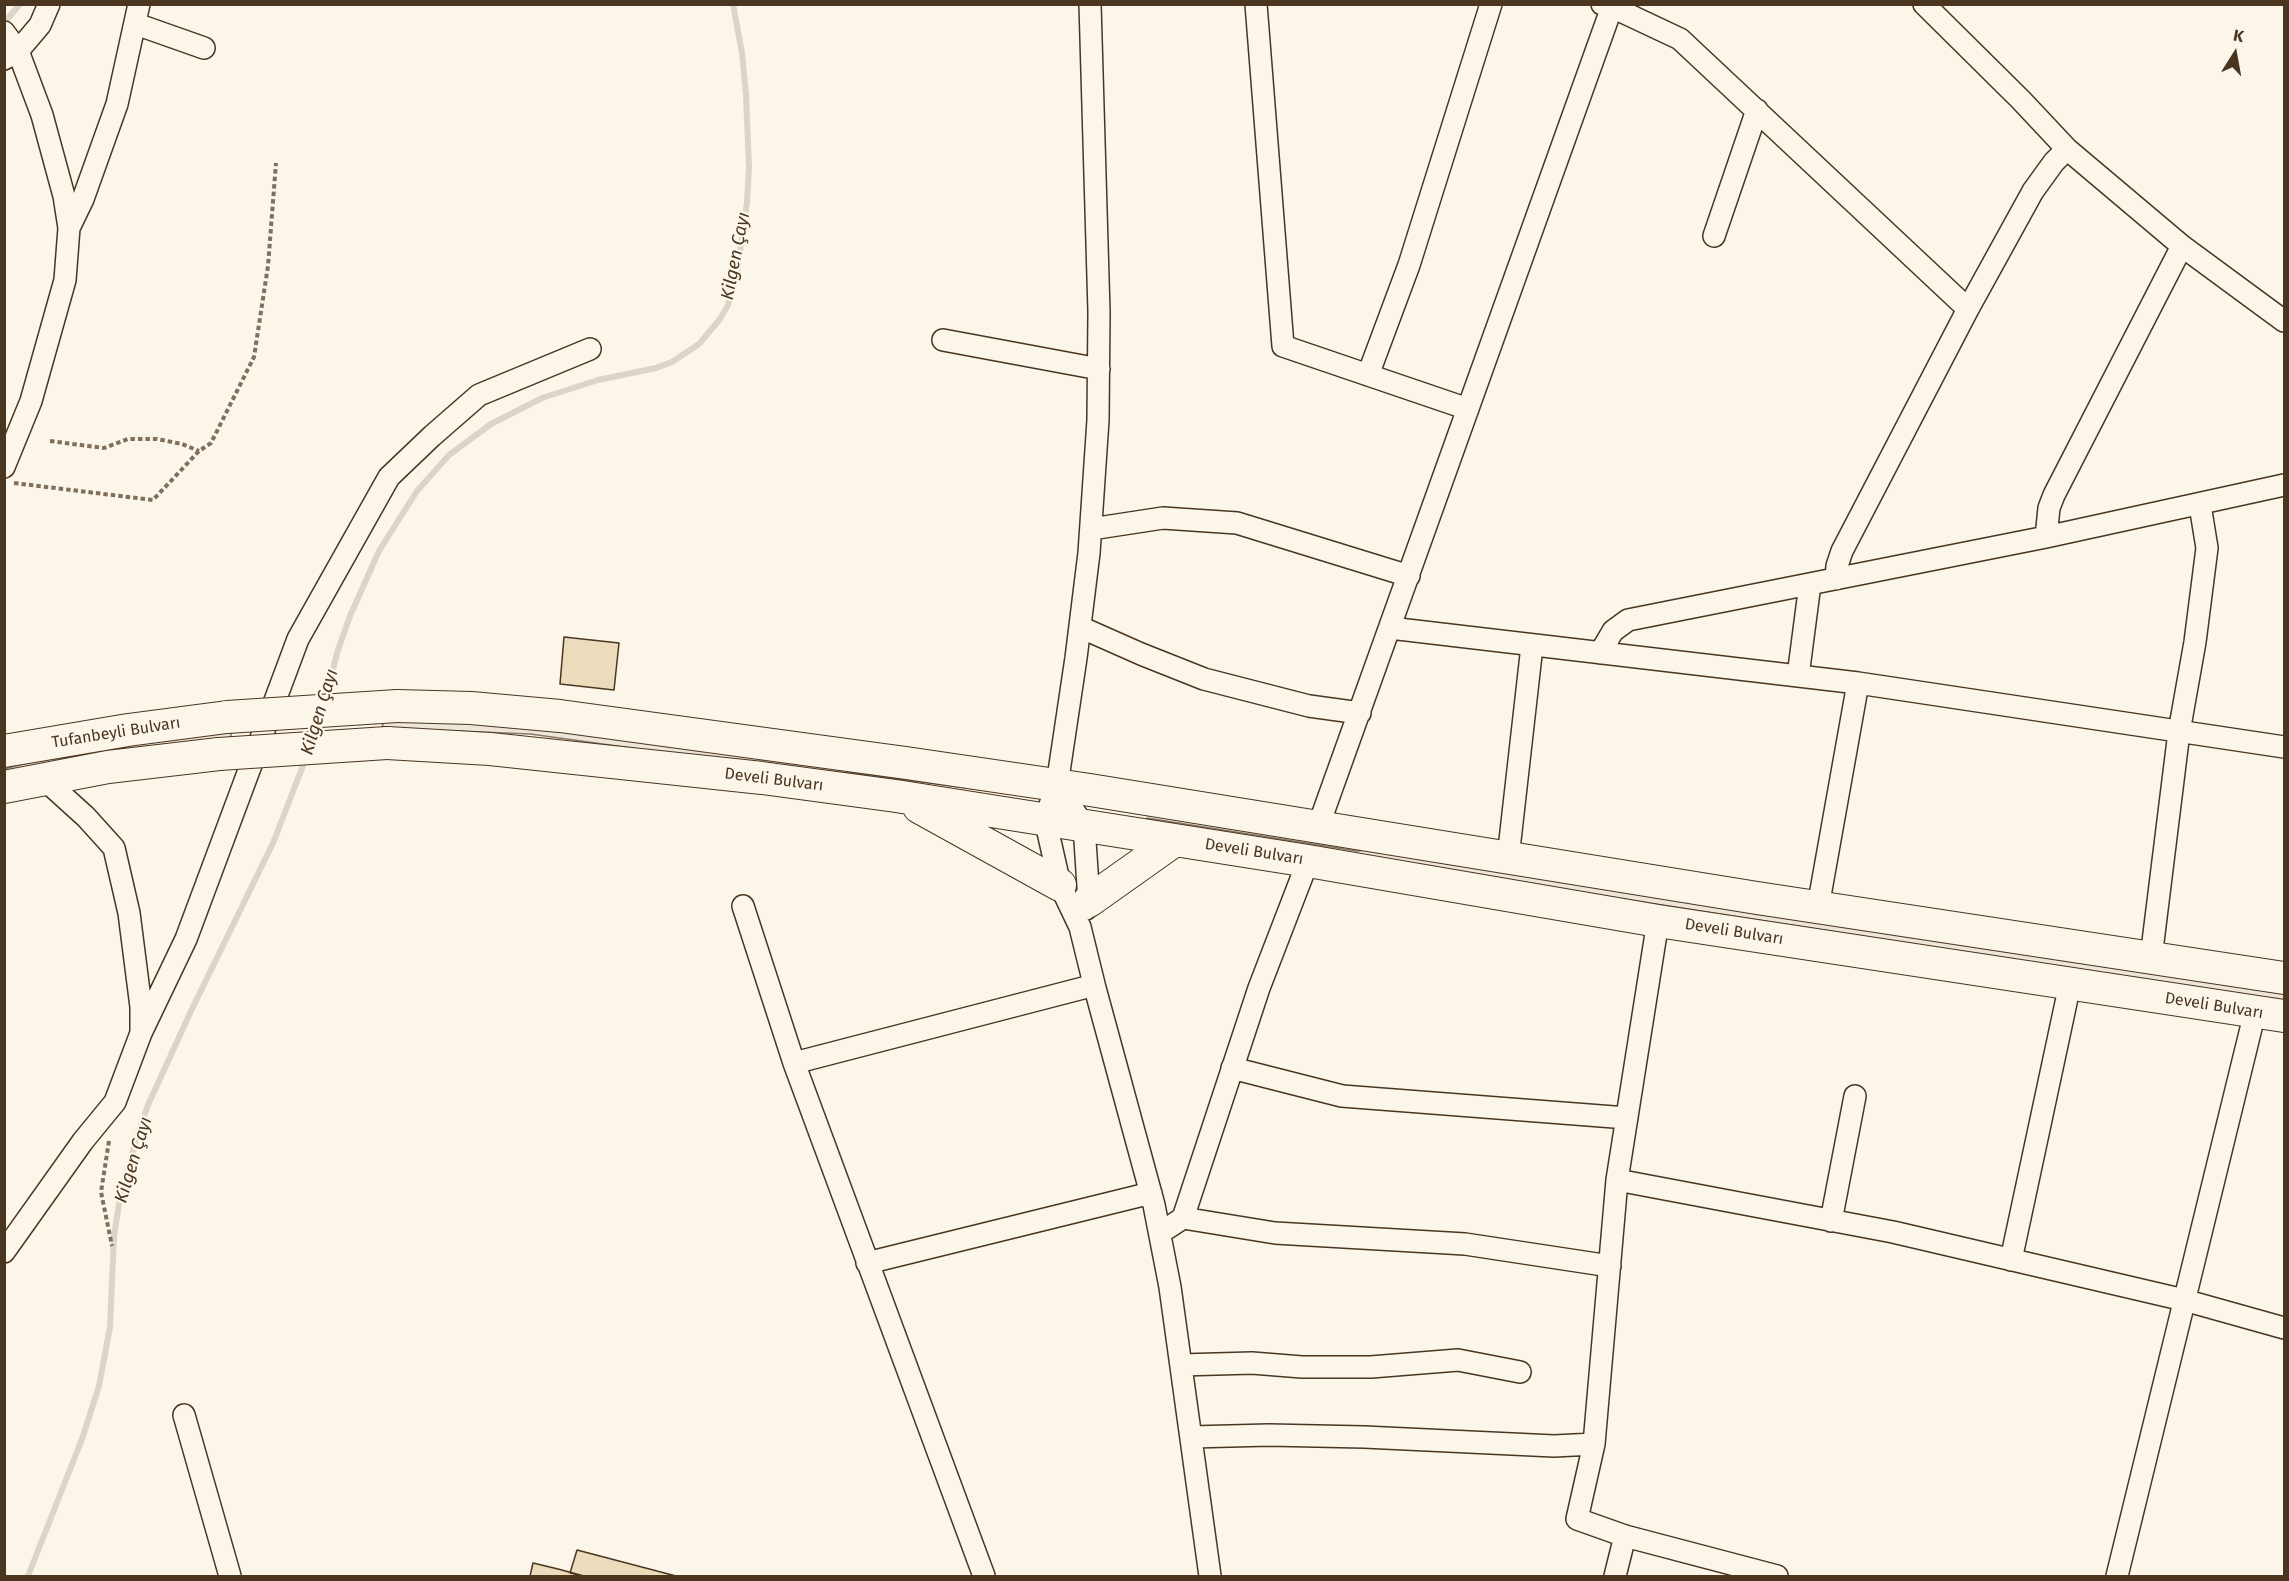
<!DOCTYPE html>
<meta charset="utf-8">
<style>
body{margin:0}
#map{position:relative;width:2289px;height:1581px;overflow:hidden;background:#fbf6e9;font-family:"Fira Sans",sans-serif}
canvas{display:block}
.frame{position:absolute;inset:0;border:6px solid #4a3520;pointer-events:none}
.north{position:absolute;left:2205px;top:24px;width:60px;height:60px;-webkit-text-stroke:4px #fbf6e9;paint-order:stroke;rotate:11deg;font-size:16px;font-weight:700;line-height:24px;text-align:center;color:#4a3520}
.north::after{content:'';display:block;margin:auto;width:21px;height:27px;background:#4a3520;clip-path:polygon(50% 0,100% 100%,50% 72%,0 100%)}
</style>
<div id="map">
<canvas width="2289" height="1581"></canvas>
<div class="frame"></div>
<div class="north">K</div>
</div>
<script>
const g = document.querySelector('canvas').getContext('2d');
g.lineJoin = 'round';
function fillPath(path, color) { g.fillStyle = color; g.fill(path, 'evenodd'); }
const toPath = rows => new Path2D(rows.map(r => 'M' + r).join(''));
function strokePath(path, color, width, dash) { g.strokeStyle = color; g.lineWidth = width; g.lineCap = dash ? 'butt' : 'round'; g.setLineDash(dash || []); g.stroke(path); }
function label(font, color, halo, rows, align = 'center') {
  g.font = font + ' "Fira Sans",sans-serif'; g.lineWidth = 4.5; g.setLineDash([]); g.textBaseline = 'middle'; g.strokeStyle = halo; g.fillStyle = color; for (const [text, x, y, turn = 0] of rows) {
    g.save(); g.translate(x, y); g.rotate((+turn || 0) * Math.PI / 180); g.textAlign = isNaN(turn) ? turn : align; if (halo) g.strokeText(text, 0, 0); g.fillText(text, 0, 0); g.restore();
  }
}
const green = toPath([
 [384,719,462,719,586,731,1019,795,862,774,777,768,530,734,382,728,384,719],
 [231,727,231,737,5,773,4,769,50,757,231,727],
 [1147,818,1357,851,1372,849,2284,991,2284,1002,1444,871,1146,822,1147,818]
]);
fillPath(green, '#ede6d9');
strokePath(green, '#887966', 1.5);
strokePath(toPath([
 [4,23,20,4],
 [324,703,338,650,350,616,379,551,417,491,449,455,491,424,542,398,598,380,656,368,672,362,699,344,720,319,728,305,737,274,747,202,749,167,746,95,742,53,733,4],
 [28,1576,82,1439,99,1386,110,1327,114,1236,119,1204,136,1139,148,1105,191,1011,273,843,306,758]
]), '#dcd4c6', 6);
const building = toPath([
 [564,637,619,643,614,690,560,684,564,637],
 [577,1550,676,1576,584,1576,570,1573,577,1550],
 [533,1563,558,1569,584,1576,530,1576,533,1563]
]);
fillPath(building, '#ecdcbc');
strokePath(building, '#4a3520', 1.5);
const minor = toPath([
 [1090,4,1099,312,1098,420,1089,553,1076,658,1057,785,1045,819,1060,885,1080,927,1095,988,1154,1205,1170,1287,1210,1576],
 [1256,4,1283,346,1468,409],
 [1602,4,1612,7,1680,39,1968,309],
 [1924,4,2021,100,2067,149,2182,246,2284,321],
 [136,24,204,48],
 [4,32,18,51,42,115,64,196,69,228,65,280,31,401,4,467],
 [4,59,18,51,40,25,49,4],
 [69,228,83,199,117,104,139,4],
 [1714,236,1757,110],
 [943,340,1099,369],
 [1368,375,1409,265,1491,4],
 [1091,529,1163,518,1237,523,1409,576],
 [2046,537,2049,508,2054,495,2182,246],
 [1836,579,1837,566,1842,551,1968,309,2033,191,2054,162,2067,149],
 [1080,627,1141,654,1204,679,1309,706,1360,713],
 [1390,628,1858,683,2284,747],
 [1600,653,1613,631,1628,620,2046,537,2284,485],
 [1798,676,1810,584],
 [1057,785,1084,826,1089,901,1086,909],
 [1318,827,1613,4],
 [1508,858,1532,646],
 [743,906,794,1063,984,1576],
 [1818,907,1858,683],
 [1658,921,1617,1180,1594,1444,1577,1519,1625,1536,1777,1576],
 [2151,958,2179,732,2195,642,2207,548,2200,505],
 [141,1033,186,939,298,639,389,477,432,436,479,395,590,349],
 [794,1063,1087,987,1095,988],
 [1232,1068,1342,1096,1627,1118],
 [1617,1180,1893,1232,2184,1300,2284,1328],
 [1183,1218,1259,988,1308,861],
 [1831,1221,1855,1096],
 [1160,1233,1183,1218,1275,1233,1465,1244,1610,1266],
 [4,1252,83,1141,115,1102,141,1033,141,1007,129,913,114,848,86,817,44,779],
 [2011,1260,2070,984],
 [867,1263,1151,1193],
 [1181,1365,1252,1363,1302,1367,1371,1367,1458,1360,1520,1372],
 [184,1415,230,1576],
 [1191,1437,1269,1435,1364,1437,1554,1446,1594,1444],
 [1615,1576,1625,1536],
 [2117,1576,2255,1012]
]);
const highway = toPath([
 [397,706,471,708,560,716,906,763,1090,790,1757,898,2284,978],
 [387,743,490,749,762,778,896,796,1308,861,1658,921,2284,1016],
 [4,751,128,730,227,717],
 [4,787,108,767,219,754],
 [919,807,1060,885],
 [1089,901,1175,840]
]);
strokePath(minor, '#4a3520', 24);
strokePath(highway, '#4a3520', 34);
strokePath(toPath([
 [50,441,104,448,128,439,157,439,182,444,199,451],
 [14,483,153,500,199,451,211,443,254,357,268,266,276,163],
 [109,1141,101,1192,112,1246]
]), '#7f6f5c', 4, [4.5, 3]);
strokePath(minor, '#fbf6e9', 21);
strokePath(highway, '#fbf6e9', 32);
const highwayBridge = toPath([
 [227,717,397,706],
 [219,754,387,743]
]);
strokePath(highwayBridge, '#4a3520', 34, []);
strokePath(highwayBridge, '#fbf6e9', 32);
label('16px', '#4a3520', '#fbf6e9', [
 ["Tufanbeyli Bulvarı",116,733,-9],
 ["Develi Bulvarı",774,780,7],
 ["Develi Bulvarı",1254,852,9],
 ["Develi Bulvarı",1734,932,9],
 ["Develi Bulvarı",2214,1006,9]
]);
label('italic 18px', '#4a3520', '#fbf6e9', [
 ["Kilgen Çayı",736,256,-79],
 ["Kilgen Çayı",320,712,-73],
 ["Kilgen Çayı",134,1160,-73]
]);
</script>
